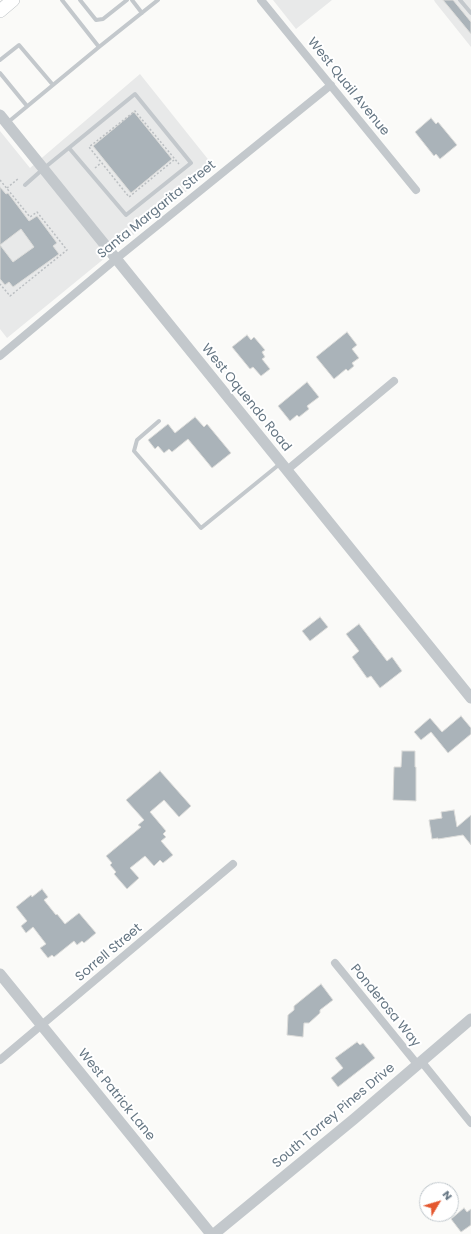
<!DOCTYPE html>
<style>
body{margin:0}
#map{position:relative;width:471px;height:1234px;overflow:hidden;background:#fafaf8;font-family:Poppins,sans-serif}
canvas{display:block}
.north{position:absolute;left:419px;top:1182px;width:40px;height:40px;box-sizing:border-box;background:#fff;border:1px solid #c1c8cd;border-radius:50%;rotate:52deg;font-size:11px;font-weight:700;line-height:16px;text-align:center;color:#657683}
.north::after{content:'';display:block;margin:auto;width:14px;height:18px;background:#e4572e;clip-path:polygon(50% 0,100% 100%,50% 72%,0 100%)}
</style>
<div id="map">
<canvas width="471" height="1234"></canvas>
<div class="north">N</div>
</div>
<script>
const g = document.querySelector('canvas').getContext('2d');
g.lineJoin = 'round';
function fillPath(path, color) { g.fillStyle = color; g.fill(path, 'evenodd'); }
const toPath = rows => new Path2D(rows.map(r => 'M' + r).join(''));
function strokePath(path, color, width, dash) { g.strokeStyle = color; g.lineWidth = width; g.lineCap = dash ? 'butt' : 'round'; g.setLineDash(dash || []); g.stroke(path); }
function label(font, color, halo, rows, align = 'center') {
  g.font = font + ' Poppins,sans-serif'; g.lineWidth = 4; g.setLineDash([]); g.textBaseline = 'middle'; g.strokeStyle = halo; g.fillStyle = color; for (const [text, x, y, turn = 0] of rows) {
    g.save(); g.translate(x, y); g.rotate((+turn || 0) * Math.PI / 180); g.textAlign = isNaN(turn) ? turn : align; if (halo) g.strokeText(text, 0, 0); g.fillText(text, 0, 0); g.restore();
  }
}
fillPath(toPath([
 [273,0,332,0,296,29],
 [434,0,471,0,471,47,435,2],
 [140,74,215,168,7,338,0,329,0,131,30,168]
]), '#e8e9e9');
const building = toPath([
 [443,0,453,0,471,22,471,34,443,0],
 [134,112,172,159,131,193,93,146,134,112],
 [431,118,436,124,438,122,457,145,440,159,436,154,434,156,415,132,431,118],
 [0,187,6,194,8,193,29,221,37,216,57,243,53,246,59,254,13,287,9,282,5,285,0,279,0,245,13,262,34,247,21,229,0,245,0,187],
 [347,332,357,345,352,349,359,358,352,363,354,366,348,371,346,369,334,379,316,357,347,332],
 [247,335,251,340,254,337,265,350,262,352,265,357,262,359,270,369,261,376,253,367,250,369,232,347,247,335],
 [307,382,319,397,307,406,309,409,299,417,297,415,290,421,278,406,307,382],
 [195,417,204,427,207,424,231,453,212,468,188,439,172,452,169,449,164,453,158,446,155,449,148,440,168,424,175,433,195,417],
 [320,617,328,627,310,641,302,631,320,617],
 [359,624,387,661,392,657,402,671,380,688,371,676,367,678,352,657,359,651,346,634,359,624],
 [461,716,471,728,471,734,448,753,431,732,421,740,414,732,430,718,442,732,461,716],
 [402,751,415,751,415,767,416,767,416,801,393,800,394,767,401,767,402,751],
 [160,771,191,806,179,817,164,800,150,812,166,831,163,834,166,837,161,841,173,855,163,863,160,860,154,866,145,856,130,868,139,878,127,889,114,874,116,872,110,865,112,863,106,856,141,827,138,825,144,820,126,800,160,771],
 [454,810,457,827,471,815,471,845,463,835,438,839,438,838,432,839,429,820,442,818,441,812,454,810],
 [42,889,48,897,44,900,56,915,57,914,65,924,79,913,96,933,84,943,82,941,77,945,74,941,54,957,52,955,48,958,40,948,46,944,33,927,26,933,21,926,27,921,16,907,31,895,32,897,42,889],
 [321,984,333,1000,320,1010,320,1013,309,1023,304,1023,303,1037,287,1035,288,1015,294,1010,294,1006,321,984],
 [357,1042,360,1045,363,1043,375,1058,338,1087,331,1078,343,1068,335,1058,357,1042],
 [464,1208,467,1212,471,1209,471,1225,461,1232,451,1219,464,1208]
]);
fillPath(building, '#aab3b9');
strokePath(building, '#dcdcda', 1);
const primary = toPath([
 [0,11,13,0]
]);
strokePath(primary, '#b5babe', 14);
strokePath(toPath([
 [174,160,129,197,89,147,135,111,179,164],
 [95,168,101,163],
 [0,180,30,217,37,212,67,250,10,296,0,284],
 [7,188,19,178]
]), '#bbbfc2', 1.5, [2, 2]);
strokePath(toPath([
 [62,0,99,47],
 [80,0,96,20,103,19,127,0],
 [132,0,142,13],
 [460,0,471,13],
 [0,60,19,45,53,85],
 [0,73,27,106],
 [7,123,99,47,158,0],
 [25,185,43,169,135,94,191,163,126,215,69,148],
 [159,421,137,440,134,451,201,528,281,463]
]), '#c3c8cc', 4);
strokePath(toPath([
 [261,0,416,190],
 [0,356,116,259,331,85],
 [287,470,394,381],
 [335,963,417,1064],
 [0,1060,233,864],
 [421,1061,471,1123]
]), '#c3c8cc', 8);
strokePath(toPath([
 [0,115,471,698],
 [0,974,211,1234],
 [214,1234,354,1119,471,1019]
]), '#c3c8cc', 11);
strokePath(primary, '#fff', 13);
label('13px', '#657683', '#fff', [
 ["West Quail Avenue",348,87,51],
 ["Santa Margarita Street",157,210,-39],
 ["West Oquendo Road",246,398,51],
 ["Sorrell Street",109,953,-40],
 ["Ponderosa Way",385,1006,51],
 ["West Patrick Lane",116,1095,51],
 ["South Torrey Pines Drive",334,1116,-40]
]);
</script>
